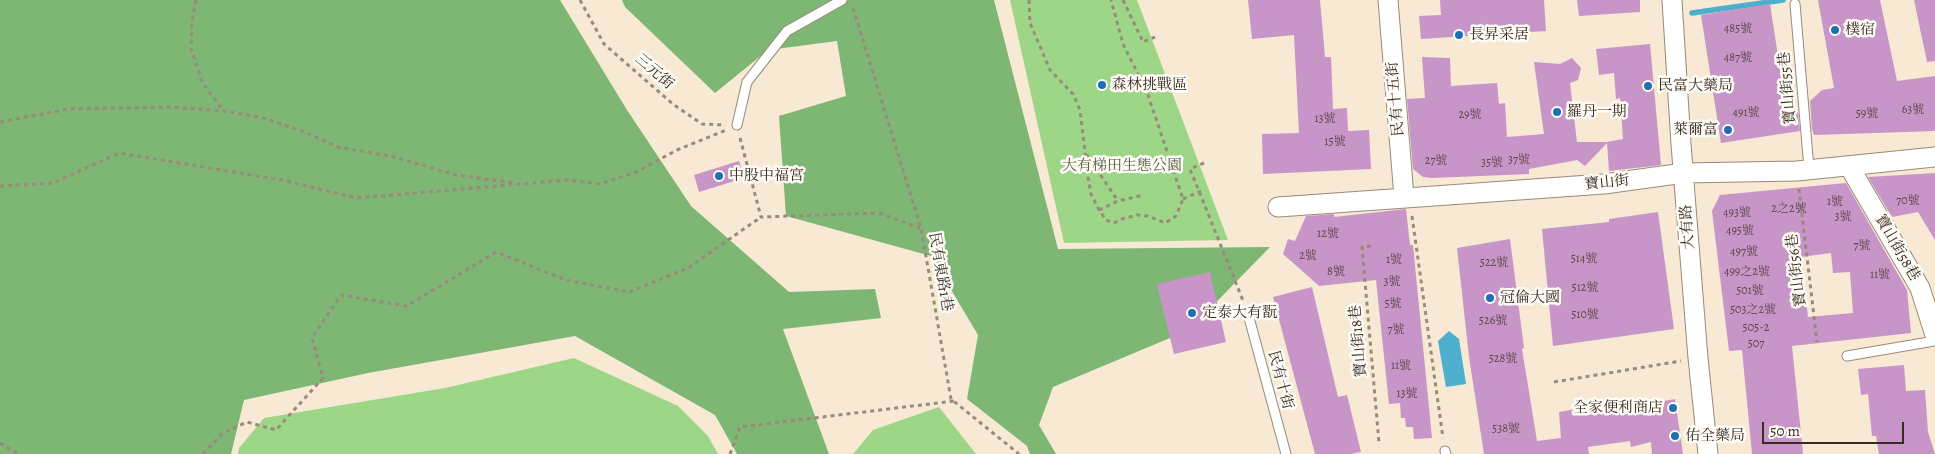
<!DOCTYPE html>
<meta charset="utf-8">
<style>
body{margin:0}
#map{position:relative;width:1935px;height:454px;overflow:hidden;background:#f7e9d4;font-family:Alegreya,serif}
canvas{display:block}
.scale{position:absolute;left:1762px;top:422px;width:142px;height:22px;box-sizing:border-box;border:2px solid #3b2a1e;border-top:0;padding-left:6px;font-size:15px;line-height:18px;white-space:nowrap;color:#3b2a1e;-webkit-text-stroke:4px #fdfcf7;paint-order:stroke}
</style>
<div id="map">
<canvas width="1935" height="454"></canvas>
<div class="scale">50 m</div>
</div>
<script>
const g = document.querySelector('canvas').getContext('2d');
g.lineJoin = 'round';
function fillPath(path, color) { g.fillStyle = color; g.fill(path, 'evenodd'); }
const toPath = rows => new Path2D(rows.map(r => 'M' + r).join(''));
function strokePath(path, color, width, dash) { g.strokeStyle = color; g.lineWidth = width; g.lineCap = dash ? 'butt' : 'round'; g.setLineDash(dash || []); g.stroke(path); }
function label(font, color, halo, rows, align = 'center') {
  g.font = font + ' Alegreya,"Noto Serif TC",serif'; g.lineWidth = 5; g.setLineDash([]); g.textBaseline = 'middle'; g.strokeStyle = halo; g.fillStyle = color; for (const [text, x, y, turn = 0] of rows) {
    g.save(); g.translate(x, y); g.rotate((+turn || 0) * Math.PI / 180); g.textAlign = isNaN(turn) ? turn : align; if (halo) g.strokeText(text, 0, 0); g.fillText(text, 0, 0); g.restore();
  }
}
fillPath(toPath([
 [1010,0,1137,0,1228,240,1064,243],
 [574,358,678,406,708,436,718,454,238,454,239,448,264,418,445,388],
 [939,407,976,454,853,454,873,430]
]), '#9ed688');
fillPath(toPath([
 [0,0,560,0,627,110,691,206,789,292,875,289,881,318,783,329,829,454,737,454,715,415,575,336,368,373,244,400,231,454,0,454],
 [622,0,994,0,1058,249,1270,247,1189,330,1053,387,1039,425,1056,454,1030,454,1027,446,967,399,978,335,931,256,786,216,779,116,846,96,837,41,768,50,715,93,625,7]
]), '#7eb774');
fillPath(toPath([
 [1449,331,1459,339,1466,384,1446,387,1438,341]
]), '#4dafcc');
strokePath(toPath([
 [1692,13,1783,0]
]), '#4dafcc', 5.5);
fillPath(toPath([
 [1248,0,1320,0,1325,57,1331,57,1333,109,1347,108,1348,131,1369,130,1371,169,1263,174,1262,134,1299,133,1294,35,1252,39],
 [1440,0,1544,0,1546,31,1421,39,1419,16,1441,15],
 [1577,0,1640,0,1640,12,1579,16],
 [1818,0,1880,0,1897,81,1935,76,1935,131,1814,135,1812,129,1810,101,1822,90,1834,88],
 [1914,0,1935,0,1935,61,1927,62],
 [1770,4,1788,121,1798,112,1800,131,1721,143,1701,15],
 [1650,44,1661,165,1609,171,1607,143,1585,166,1577,160,1529,169,1529,174,1432,178,1423,177,1413,169,1407,99,1425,98,1422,57,1450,58,1451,86,1497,83,1499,104,1505,103,1507,137,1544,134,1534,62,1560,64,1572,58,1581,68,1578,80,1570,83,1577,142,1607,142,1623,139,1620,98,1616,99,1614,73,1599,75,1596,49],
 [739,161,744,178,699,192,694,175],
 [1935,173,1935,240,1918,212,1892,217,1868,177],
 [1846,183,1907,290,1911,333,1792,346,1803,454,1752,454,1742,350,1729,351,1712,211,1720,195],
 [1831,253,1833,273,1850,272,1853,313,1808,317,1801,257],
 [1406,209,1410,245,1413,245,1432,438,1414,439,1413,427,1406,427,1405,418,1401,418,1400,403,1389,404,1376,280,1319,286,1283,254,1288,239,1295,241,1306,216,1334,214,1334,217],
 [1658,212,1674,329,1553,346,1542,229,1609,222,1609,219],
 [1510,239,1524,348,1522,349,1537,441,1561,438,1559,412,1605,404,1607,411,1675,399,1683,454,1652,454,1651,442,1631,447,1630,441,1588,447,1589,454,1484,454,1469,357,1457,248],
 [1210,272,1226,342,1174,354,1157,284],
 [1312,287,1338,397,1347,395,1361,452,1351,454,1315,454,1273,297],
 [1904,365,1906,391,1925,390,1928,432,1935,454,1879,454,1876,436,1872,436,1868,394,1861,395,1858,369]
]), '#c795c7');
const service = toPath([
 [1795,4,1809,169],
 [737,125,747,82,787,31,842,0],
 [1248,314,1286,454],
 [1847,356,1935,341],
 [1445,451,1446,454]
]);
const minor = toPath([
 [1388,0,1404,197],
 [1672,0,1681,144,1698,358,1708,454],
 [1849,166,1920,288,1935,335],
 [1278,207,1604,184,1684,173,1797,171,1935,157]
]);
strokePath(service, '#998a79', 11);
strokePath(minor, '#998a79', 21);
strokePath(toPath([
 [196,0,192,21,191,49,203,84,223,110],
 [580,0,604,44,674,105,702,124,724,125],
 [1029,0,1030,23,1050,70,1073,94,1080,110,1088,177,1091,194,1099,210,1106,220,1114,223,1122,219,1137,215,1148,216,1165,223,1176,216,1183,199,1147,92,1123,44,1111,0],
 [1123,0,1143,42,1155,37],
 [853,8,921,228,951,399,1019,454],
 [0,122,68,109,171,107,224,111,260,117,305,132,338,147,395,157,456,175,515,183],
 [740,138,761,217,879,213,920,228],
 [1087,155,1118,201],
 [1204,163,1190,169,1244,303],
 [0,186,53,183,119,153,282,180,356,198,568,180,600,184,636,172,677,150,726,130],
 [1799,189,1817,342],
 [1183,199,1201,191],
 [1099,210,1118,201,1144,195],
 [1412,216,1443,438],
 [1371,246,1362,247,1379,443],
 [1554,382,1681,361],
 [0,443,18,454],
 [203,454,223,433,247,422,276,430,323,378,312,338,341,295,407,306,496,252,566,280,629,292,688,268,761,217],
 [730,454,740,427,954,401]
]), '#998a79', 3, [4, 4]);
strokePath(service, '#fff', 9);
strokePath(minor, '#fff', 19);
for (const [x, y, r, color] of [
 [1835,30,5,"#1f6fb2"],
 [1459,35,5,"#1f6fb2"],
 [1102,85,5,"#1f6fb2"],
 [1648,86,5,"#1f6fb2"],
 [1557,112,5,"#1f6fb2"],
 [1728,130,5,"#1f6fb2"],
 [719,176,5,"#1f6fb2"],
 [1490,298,5,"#1f6fb2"],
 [1192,313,5,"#1f6fb2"],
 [1673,408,5,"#1f6fb2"],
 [1675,436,5,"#1f6fb2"]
]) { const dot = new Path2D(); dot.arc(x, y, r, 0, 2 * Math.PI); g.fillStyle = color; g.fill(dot); strokePath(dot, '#fdfcf7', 2); }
label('12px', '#5e4548', null, [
 ["485號",1738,29],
 ["487號",1738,58],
 ["63號",1913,110],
 ["491號",1746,113],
 ["59號",1867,114],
 ["29號",1470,115],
 ["13號",1325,119],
 ["15號",1335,142],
 ["37號",1519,160],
 ["27號",1436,161],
 ["35號",1492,163],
 ["70號",1908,201],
 ["1號",1835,202],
 ["2之2號",1789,209],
 ["493號",1737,213],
 ["3號",1843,217],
 ["495號",1740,231],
 ["12號",1328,234],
 ["7號",1862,246],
 ["497號",1744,252],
 ["2號",1308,256],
 ["514號",1584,259],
 ["1號",1394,260],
 ["522號",1494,263],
 ["8號",1336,272],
 ["499之2號",1747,272],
 ["11號",1880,275],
 ["3號",1392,282],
 ["512號",1585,288],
 ["501號",1750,291],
 ["5號",1393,304],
 ["503之2號",1753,310],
 ["510號",1585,315],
 ["526號",1493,321],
 ["505-2",1756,328],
 ["7號",1396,330],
 ["507",1756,344],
 ["528號",1503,359],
 ["11號",1401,366],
 ["13號",1407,394],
 ["538號",1506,429]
]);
label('15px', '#3b2a1e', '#fdfcf7', [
 ["樸宿",1845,30],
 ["長昇采居",1469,35],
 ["森林挑戰區",1112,85],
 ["民富大藥局",1658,86],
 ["羅丹一期",1567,112],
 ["萊爾富",1718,130,"right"],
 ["中股中福宮",729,176],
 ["冠倫大國",1500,298],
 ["定泰大有翫",1202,313],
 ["全家便利商店",1663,408,"right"],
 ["佑全藥局",1685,436]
], 'left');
label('15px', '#3b2a1e', '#fdfcf7', [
 ["三元街",654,72,41],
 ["寶山街55巷",1788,88,-95],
 ["民有十五街",1396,99,-95],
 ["寶山街",1607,183,-6],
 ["大有路",1688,227,-94],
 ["寶山街58巷",1897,248,60],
 ["寶山街56巷",1797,270,-97],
 ["民有東路1巷",940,272,80],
 ["寶山街18巷",1359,341,-95],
 ["民有十街",1280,380,75]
]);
label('15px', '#595e3e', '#fdfcf7', [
 ["大有梯田生態公園",1122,166]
]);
</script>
